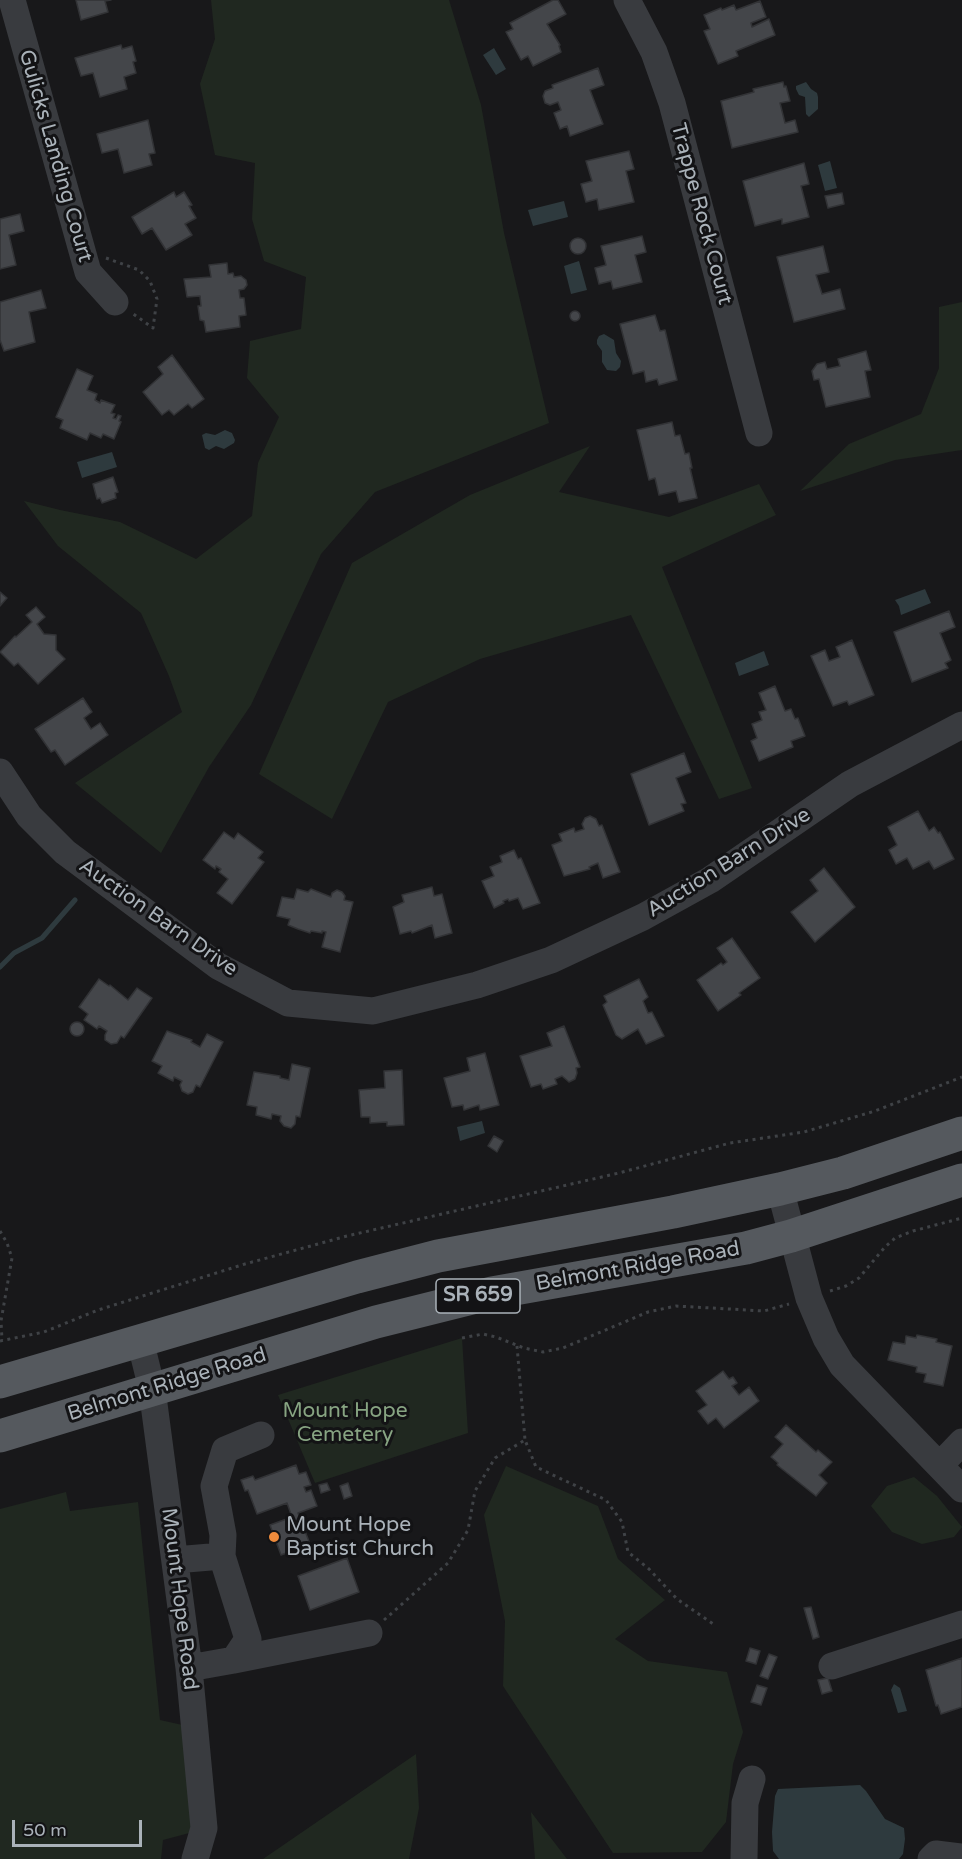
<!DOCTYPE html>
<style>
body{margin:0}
#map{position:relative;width:962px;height:1859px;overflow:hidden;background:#18181a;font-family:"Varela Round",sans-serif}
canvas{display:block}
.scale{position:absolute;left:12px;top:1820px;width:130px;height:27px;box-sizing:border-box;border:3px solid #aab2b9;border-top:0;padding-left:8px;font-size:18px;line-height:21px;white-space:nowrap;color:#aab2b9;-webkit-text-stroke:4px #131315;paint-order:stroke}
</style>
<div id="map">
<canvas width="962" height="1859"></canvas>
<div class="scale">50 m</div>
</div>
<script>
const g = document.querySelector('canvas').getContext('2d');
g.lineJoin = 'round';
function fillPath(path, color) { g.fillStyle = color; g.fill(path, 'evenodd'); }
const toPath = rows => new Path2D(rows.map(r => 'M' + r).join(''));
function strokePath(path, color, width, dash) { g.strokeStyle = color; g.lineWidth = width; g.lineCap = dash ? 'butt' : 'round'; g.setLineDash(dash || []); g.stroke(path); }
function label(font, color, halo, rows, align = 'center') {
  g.font = font + ' "Varela Round",sans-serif'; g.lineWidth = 6; g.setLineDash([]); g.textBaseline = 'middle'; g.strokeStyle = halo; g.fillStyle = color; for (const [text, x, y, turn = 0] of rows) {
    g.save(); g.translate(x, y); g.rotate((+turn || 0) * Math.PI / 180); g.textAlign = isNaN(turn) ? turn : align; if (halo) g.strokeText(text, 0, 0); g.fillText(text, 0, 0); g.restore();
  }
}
fillPath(toPath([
 [211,0,449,0,481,105,504,233,549,423,375,492,321,554,251,705,209,767,161,853,75,783,182,712,169,676,141,613,58,546,24,501,60,510,120,522,196,559,252,516,258,463,279,417,247,378,250,341,301,329,306,277,264,261,252,219,255,163,215,155,200,84,215,39],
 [962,302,962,450,895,460,800,491,849,444,921,414,939,368,939,307],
 [590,446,559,492,669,517,759,484,776,515,662,567,752,788,719,799,631,615,480,659,388,702,332,819,259,774,352,563,470,495],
 [462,1338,468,1433,315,1483,278,1395],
 [506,1466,598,1506,618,1559,665,1600,615,1639,648,1661,727,1672,743,1732,733,1764,726,1822,702,1852,613,1853,503,1686,505,1621,484,1515],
 [914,1477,937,1496,962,1527,954,1537,922,1544,892,1532,871,1506,887,1486],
 [66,1492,70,1511,138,1502,160,1720,187,1726,193,1832,163,1840,161,1859,0,1859,0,1509],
 [416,1754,419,1808,409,1859,263,1859],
 [531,1812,567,1859,535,1859]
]), '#202820');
fillPath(toPath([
 [494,48,506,69,496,75,483,55],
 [806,82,811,89,817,93,818,97,818,109,809,117,806,114,805,97,799,95,796,89,796,86],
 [830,161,837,188,825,191,818,165],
 [564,201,568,217,533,226,528,210],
 [579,261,587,290,571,294,564,266],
 [604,334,614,340,616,353,621,361,620,367,616,371,607,370,602,362,602,351,597,344,597,340,599,336],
 [225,430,232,433,235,440,234,443,224,449,216,446,209,450,205,448,202,435,206,433,215,435],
 [112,452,117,467,82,478,77,462],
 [925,589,931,603,901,615,899,606,895,600],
 [764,651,769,665,739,676,735,663],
 [482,1121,485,1133,460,1141,457,1127],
 [894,1684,900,1688,907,1711,898,1713,891,1690],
 [860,1785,866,1791,885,1819,904,1828,905,1839,903,1854,899,1859,779,1859,773,1851,772,1832,775,1796,778,1789]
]), '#2e3a3e');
strokePath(toPath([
 [0,967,14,953,42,938,75,900]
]), '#2e3a3e', 5);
const building = toPath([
 [76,0,111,0,105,1,108,12,81,20,76,0],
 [553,0,558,0,566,14,547,24,560,45,559,46,561,52,533,66,528,56,521,60,506,32,513,29,510,23,553,0],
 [760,1,766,17,751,23,752,27,769,19,775,35,736,51,738,56,718,64,704,31,710,29,704,15,721,8,722,10,734,5,736,10,760,1],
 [121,45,122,49,132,46,136,61,133,62,136,73,124,77,127,89,100,97,93,73,81,76,75,58,121,45],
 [598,68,604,85,590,90,603,124,570,136,567,126,560,129,554,113,561,110,558,102,550,105,545,103,543,96,545,91,553,88,552,85,598,68],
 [783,82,784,87,786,86,790,101,780,103,785,123,795,120,798,132,732,148,721,101,754,92,753,89,783,82],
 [148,120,155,153,149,154,152,165,124,173,118,149,102,153,97,134,148,120],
 [629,151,634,169,626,171,634,202,599,210,597,199,586,202,581,184,592,181,586,161,629,151],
 [804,163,809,184,801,186,809,217,782,224,782,219,755,226,743,181,804,163],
 [174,192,176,197,184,192,192,205,189,206,196,218,185,224,192,235,166,250,152,228,142,234,132,217,174,192],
 [842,193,844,204,828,208,825,196,842,193],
 [20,214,24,231,9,235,16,265,0,269,0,219,20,214],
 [642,236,646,252,635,255,642,282,613,289,611,281,599,284,595,268,606,265,601,246,642,236],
 '570 246a8 8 0 1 1 16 0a8 8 0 1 1-16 0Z',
 [823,246,829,272,816,275,822,294,840,289,845,309,794,322,777,257,823,246],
 [227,263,228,274,233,273,234,277,241,276,246,280,247,285,244,289,239,290,240,298,244,298,246,315,239,316,240,327,206,332,204,321,200,320,198,306,201,306,200,296,187,297,184,279,211,277,209,265,227,263],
 [41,290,46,308,29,312,35,342,4,351,0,340,0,302,41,290],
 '570 316a5 5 0 1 1 10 0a5 5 0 1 1-10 0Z',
 [655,315,660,331,665,330,677,380,659,385,657,379,646,382,644,371,633,374,620,324,655,315],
 [866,351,871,370,865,371,870,397,826,407,819,379,814,380,812,371,817,364,825,362,827,369,840,366,838,359,866,351],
 [172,355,204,399,192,408,188,404,174,415,169,410,162,415,143,392,163,374,158,367,172,355],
 [77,369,93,376,87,390,97,394,95,400,100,403,101,400,115,405,111,413,115,414,113,418,116,419,118,415,121,416,119,421,121,422,114,439,103,434,101,438,90,433,87,440,60,428,63,420,56,417,77,369],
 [672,422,675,436,680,435,685,454,689,453,692,468,690,468,697,498,679,502,676,491,659,495,655,478,649,480,637,430,672,422],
 [113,477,118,492,115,493,116,498,102,503,100,498,97,499,93,484,113,477],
 [0,592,7,598,0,606,0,592],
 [36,607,45,617,37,624,44,634,56,635,56,650,65,659,38,684,18,663,14,666,0,652,15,636,16,637,32,622,26,615,36,607],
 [949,611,955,627,940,633,951,660,945,663,948,668,912,682,894,632,949,611],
 [852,640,874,695,849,705,847,701,833,706,811,656,825,650,829,661,840,657,836,647,852,640],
 [775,686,785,711,791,709,795,719,798,718,805,736,791,741,793,747,759,761,751,741,757,738,752,724,762,720,759,712,766,710,759,693,775,686],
 [83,698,92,712,84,718,91,729,100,723,108,735,65,765,55,750,51,752,35,729,83,698],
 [684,753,691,772,676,778,686,803,681,804,684,811,649,825,631,774,684,753],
 [918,811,929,831,934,827,938,833,940,832,954,859,934,869,929,861,913,869,907,858,896,864,889,850,897,845,888,827,918,811],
 [590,816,596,819,599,826,602,825,620,872,603,878,598,863,589,867,590,869,564,876,552,845,562,841,559,834,574,828,575,832,584,829,582,824,585,818,590,816],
 [224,832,234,839,238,833,263,852,258,858,264,862,232,904,217,893,228,879,219,872,221,869,216,866,215,869,203,860,224,832],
 [514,850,518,859,521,858,540,903,523,909,518,898,509,901,508,899,503,901,504,903,494,908,482,881,494,876,490,867,502,862,500,856,514,850],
 [824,868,855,907,815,942,791,912,818,891,810,880,824,868],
 [432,887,434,896,442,894,452,933,435,938,432,925,412,933,411,931,400,934,393,907,404,902,402,895,432,887],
 [297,889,308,892,311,889,331,897,332,893,337,890,342,892,345,896,344,900,353,902,340,952,322,947,326,932,322,931,322,933,311,931,310,933,298,929,288,925,290,919,277,916,282,897,294,899,297,889],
 [732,938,760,978,739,993,741,995,718,1011,697,980,721,963,723,965,727,962,717,948,732,938],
 [99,979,109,986,110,985,128,1000,137,988,152,998,124,1038,121,1036,117,1043,111,1044,105,1040,105,1035,107,1031,99,1026,97,1029,84,1020,88,1014,79,1007,99,979],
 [639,979,648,997,643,1001,648,1013,652,1012,664,1036,646,1044,638,1029,622,1039,616,1035,603,1005,607,1002,604,996,639,979],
 '70 1029a7 7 0 1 1 14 0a7 7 0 1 1-14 0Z',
 [564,1026,580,1067,576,1068,577,1073,575,1079,569,1082,562,1076,555,1079,557,1084,543,1089,541,1084,531,1087,520,1056,552,1046,547,1033,564,1026],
 [167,1031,192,1040,191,1042,200,1047,207,1034,223,1042,200,1087,196,1085,193,1092,188,1094,182,1091,180,1085,182,1081,174,1077,173,1081,158,1073,162,1066,152,1061,167,1031],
 [485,1053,499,1105,480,1110,479,1105,464,1110,463,1105,452,1107,444,1078,470,1071,467,1058,485,1053],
 [292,1064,310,1068,300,1117,296,1116,295,1124,291,1128,284,1126,280,1121,281,1116,272,1114,271,1119,256,1115,257,1107,247,1105,254,1072,280,1076,280,1078,289,1080,292,1064],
 [402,1070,404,1125,387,1126,387,1122,370,1123,370,1117,361,1117,359,1090,385,1088,384,1071,402,1070],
 [494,1136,503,1141,497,1152,488,1146,494,1136],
 [917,1335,937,1339,936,1342,952,1346,943,1386,924,1382,926,1374,916,1372,917,1367,888,1360,893,1342,905,1344,906,1336,916,1338,917,1335],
 [723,1371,729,1379,733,1377,737,1383,732,1386,739,1395,749,1387,759,1401,724,1428,716,1418,708,1424,698,1411,707,1405,696,1391,723,1371],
 [786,1425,816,1452,818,1450,832,1462,819,1475,827,1483,816,1496,777,1465,778,1463,771,1457,783,1444,775,1437,786,1425],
 [296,1465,299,1474,306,1472,311,1485,304,1487,306,1492,311,1490,317,1506,298,1513,310,1544,281,1555,270,1525,292,1517,287,1503,257,1514,248,1490,245,1491,241,1480,253,1476,255,1480,296,1465],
 [327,1483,330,1490,321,1493,319,1485,327,1483],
 [348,1483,352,1496,344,1499,340,1486,348,1483],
 [347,1558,359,1592,310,1610,298,1576,347,1558],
 [811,1607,819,1637,813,1639,804,1608,811,1607],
 [750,1648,760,1651,756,1664,746,1661,750,1648],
 [769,1654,777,1657,768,1679,760,1676,769,1654],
 [962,1658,962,1707,941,1714,938,1705,936,1706,926,1670,962,1658],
 [828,1678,832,1691,822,1694,818,1680,828,1678],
 [757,1685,767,1688,761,1705,751,1702,757,1685]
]);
fillPath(building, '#44464a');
strokePath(building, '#323336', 1.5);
strokePath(toPath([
 [106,258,139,270,150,281,157,299,153,328,132,313],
 [0,1231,7,1243,12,1258,1,1321,2,1340],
 [830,1291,846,1286,859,1278,885,1247,895,1238,913,1231,962,1218],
 [462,1338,483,1334,496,1337,524,1348,543,1352,563,1348,648,1312,676,1306,764,1311,789,1304],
 [0,1341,44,1332,98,1310,245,1264,347,1236,619,1173,730,1143,804,1132,875,1111,962,1077],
 [517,1346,525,1440],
 [384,1620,448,1563,468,1530,475,1491,495,1458,525,1440,536,1467,606,1500,622,1522,628,1552,649,1569,677,1599,716,1626]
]), '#3f4246', 3, [3, 4.5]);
strokePath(toPath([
 [12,0,88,272,115,302],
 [627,0,654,52,672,103,759,433],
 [0,772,29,816,65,852,218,966,288,1003,373,1011,477,985,551,960,643,917,710,880,850,784,962,725],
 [780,1189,809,1298,826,1338,842,1365,962,1489],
 [140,1340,152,1389,189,1668,204,1828,195,1859],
 [940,1465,962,1442],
 [222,1556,223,1535,214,1486,225,1450,261,1435],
 [175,1560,222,1556,248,1639,234,1660,189,1668],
 [234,1660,369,1633],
 [832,1666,962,1624],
 [744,1859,745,1803,752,1779],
 [931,1859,936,1854,962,1857]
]), '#393b3f', 27);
strokePath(toPath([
 [0,1382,357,1277,438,1256,673,1212,780,1189,843,1173,962,1133],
 [0,1436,376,1322,492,1293,746,1248,791,1236,962,1180]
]), '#55595e', 33);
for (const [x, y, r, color] of [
 [274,1537,6,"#ee8b3c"]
]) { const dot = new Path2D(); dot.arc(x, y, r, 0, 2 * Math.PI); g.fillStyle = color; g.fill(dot); strokePath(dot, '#131315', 2); }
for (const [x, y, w] of [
 [478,1296,84]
]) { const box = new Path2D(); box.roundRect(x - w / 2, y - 17, w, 34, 4.5); g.fillStyle = '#131315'; g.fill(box); strokePath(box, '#aab2b9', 1.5); }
label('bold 20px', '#aab2b9', null, [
 ["SR 659",478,1296]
]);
label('21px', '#aab2b9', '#131315', [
 ["Gulicks Landing Court",55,156,74],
 ["Trappe Rock Court",701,214,75],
 ["Auction Barn Drive",729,863,-32],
 ["Auction Barn Drive",158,918,35],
 ["Belmont Ridge Road",638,1267,-10],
 ["Belmont Ridge Road",167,1385,-17],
 ["Mount Hope Road",179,1599,83]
]);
label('21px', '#87a482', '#131315', [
 ["Mount Hope",345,1411],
 ["Cemetery",345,1435]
]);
label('21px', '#aab2b9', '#131315', [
 ["Mount Hope",286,1525],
 ["Baptist Church",286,1549]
], 'left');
</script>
